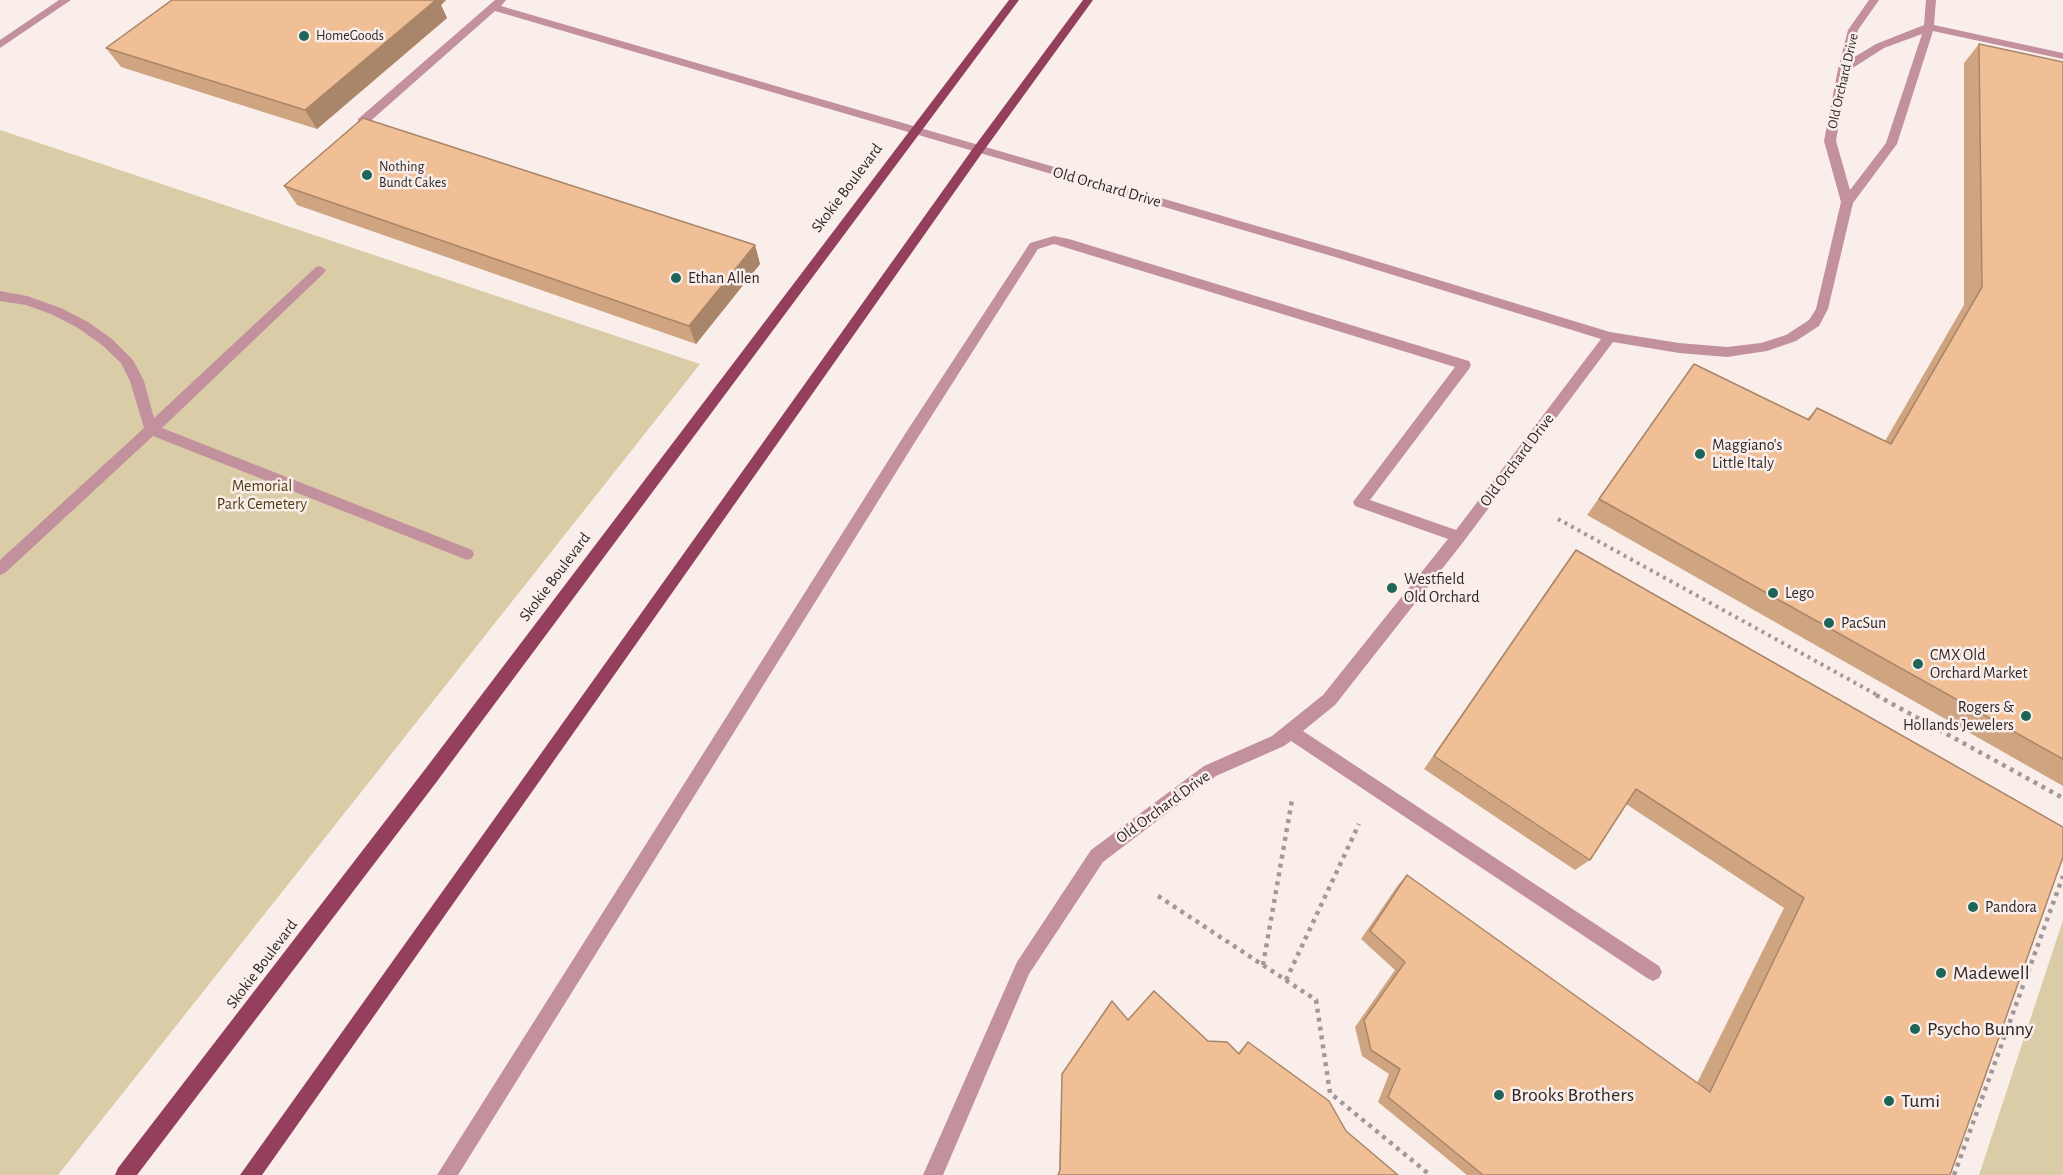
<!DOCTYPE html>
<style>
body{margin:0}
canvas{display:block;background:#faeeeb}
</style>
<canvas width="2063" height="1175"></canvas>
<script>
const g = document.querySelector('canvas').getContext('2d');
g.lineJoin = 'round';
function fillPath(path, color) { g.fillStyle = color; g.fill(path, 'evenodd'); }
const toPath = rows => new Path2D(rows.map(r => 'M' + r).join(''));
function strokePath(path, color, width, dash) { g.strokeStyle = color; g.lineWidth = width; g.lineCap = dash ? 'butt' : 'round'; g.setLineDash(dash || []); g.stroke(path); }
function label(font, color, halo, rows, align = 'center') {
  g.font = font + ' "Alegreya Sans",sans-serif'; g.lineWidth = 5; g.setLineDash([]); g.textBaseline = 'middle'; g.strokeStyle = halo; g.fillStyle = color; for (const [text, x, y, turn = 0] of rows) {
    g.save(); g.translate(x, y); g.rotate((+turn || 0) * Math.PI / 180); g.textAlign = isNaN(turn) ? turn : align; if (halo) g.strokeText(text, 0, 0); g.fillText(text, 0, 0); g.restore();
  }
}
fillPath(toPath([
 [0,130,700,364,58,1175,0,1175],
 [2063,920,2063,1175,1979,1175]
]), '#dacca6');
strokePath(toPath([
 [1558,519,1879,696]
]), '#a29997', 4, [3, 4.5]);
strokePath(toPath([
 [1876,695,2063,798],
 [1158,896,1316,1000,1330,1093,1430,1175],
 [1263,965,1292,800],
 [1286,980,1359,824],
 [1954,1175,2063,876]
]), '#a29997', 4.5, [4, 5]);
fillPath(toPath([
 [59,0,71,0,0,48,0,40,59,0],
 [495,0,506,0,501,6,1343,251,1610,332,1679,343,1727,347,1761,343,1786,335,1809,320,1816,309,1841,202,1824,141,1838,69,1848,30,1869,0,1879,0,1858,30,1851,59,1876,44,1924,25,1926,0,1936,0,1934,25,2063,53,2063,59,1933,31,1897,144,1853,203,1828,309,1819,326,1796,341,1767,351,1727,357,1679,353,1613,342,1464,541,1335,705,1303,731,1659,966,1662,972,1659,978,1653,981,1647,978,1291,741,1284,746,1216,776,1103,862,1029,974,943,1175,923,1175,1017,962,1091,850,1204,766,1272,736,1323,695,1448,539,1355,506,1353,502,1455,367,1054,244,1038,249,915,442,458,1175,437,1175,905,434,1030,243,1054,236,1069,239,1469,361,1471,365,1469,369,1370,500,1456,530,1601,339,1335,257,495,11,366,125,358,125,358,119,495,0],
 [1922,34,1886,143,1850,190,1836,141,1848,71,1884,48,1922,34],
 [320,266,326,270,324,273,162,428,472,550,474,554,472,558,467,560,462,558,153,436,5,573,0,575,0,560,144,428,130,381,121,363,102,345,78,328,51,314,26,305,0,301,0,291,27,296,61,308,88,322,112,339,133,360,144,381,154,418,316,267,320,266]
]), '#c3919e');
fillPath(toPath([
 [1009,0,1019,0,435,784,137,1175,115,1175,118,1168,423,772,1009,0],
 [1083,0,1093,0,982,153,262,1175,240,1175,974,147,1083,0]
]), '#943f5b');
fillPath(toPath([
 [172,0,446,0,441,5,447,18,317,129,121,67,106,48],
 [1979,44,2063,62,2063,786,1587,515,1694,364,1807,419,1817,408,1885,441,1964,305,1964,63],
 [284,186,755,245,760,264,696,344,297,205],
 [1576,550,2063,827,1950,1175,1467,1175,1378,1102,1389,1074,1362,1056,1355,1027,1395,970,1361,939,1398,885,1407,875,1697,1083,1784,908,1626,804,1590,860,1575,870,1424,769,1564,566],
 [1128,1020,1238,1053,1248,1042,1329,1101,1059,1172,1062,1074]
]), '#cfa481');
fillPath(toPath([
 [424,0,446,0,441,5,447,18,317,129,305,110],
 [755,245,760,264,696,344,689,326]
]), '#a98669');
const building = toPath([
 [172,0,436,0,305,110,106,48,172,0],
 [1979,44,2063,62,2063,759,1599,499,1694,364,1809,420,1817,408,1891,444,1982,287,1979,44],
 [363,118,755,245,689,326,284,186,363,118],
 [1576,550,2063,827,2063,857,1950,1175,1483,1175,1388,1097,1400,1069,1371,1050,1364,1020,1405,962,1370,931,1407,875,1710,1092,1804,898,1636,789,1590,860,1434,756,1576,550],
 [1154,991,1208,1041,1227,1042,1239,1054,1248,1042,1329,1101,1346,1131,1398,1175,1058,1175,1060,1170,1062,1074,1112,1001,1128,1020,1154,991]
]);
fillPath(building, '#f1bf96');
strokePath(building, '#a98669', 1.5);
for (const [x, y, r, color] of [
 [304,36,6,"#1f6557"],
 [367,175,6,"#1f6557"],
 [676,278,6,"#1f6557"],
 [1700,454,6,"#1f6557"],
 [1392,588,6,"#1f6557"],
 [1773,593,6,"#1f6557"],
 [1829,623,6,"#1f6557"],
 [1918,664,6,"#1f6557"],
 [2026,716,6,"#1f6557"],
 [1973,907,6,"#1f6557"],
 [1941,973,6,"#1f6557"],
 [1915,1029,6,"#1f6557"],
 [1499,1095,6,"#1f6557"],
 [1889,1101,6,"#1f6557"]
]) { const dot = new Path2D(); dot.arc(x, y, r, 0, 2 * Math.PI); g.fillStyle = color; g.fill(dot); strokePath(dot, '#faeeeb', 2); }
label('14px', '#2e2928', '#faeeeb', [
 ["HomeGoods",316,36],
 ["Nothing",379,167],
 ["Bundt Cakes",379,183]
], 'left');
label('14px', '#2e2928', '#faeeeb', [
 ["Old Orchard Drive",1843,81,-77]
]);
label('16px', '#2e2928', '#faeeeb', [
 ["Old Orchard Drive",1107,187,16],
 ["Skokie Boulevard",847,188,-53],
 ["Old Orchard Drive",1517,460,-53],
 ["Skokie Boulevard",555,577,-53],
 ["Old Orchard Drive",1163,807,-36],
 ["Skokie Boulevard",262,964,-53]
]);
label('16px', '#2e2928', '#faeeeb', [
 ["Ethan Allen",688,278],
 ["Maggiano's",1712,445],
 ["Little Italy",1712,463],
 ["Westfield",1404,579],
 ["Old Orchard",1404,597],
 ["Lego",1785,593],
 ["PacSun",1841,623],
 ["CMX Old",1930,655],
 ["Orchard Market",1930,673],
 ["Rogers &",2014,707,"right"],
 ["Hollands Jewelers",2014,725,"right"],
 ["Pandora",1985,907]
], 'left');
label('16px', '#4d3e0f', '#faeeeb', [
 ["Memorial",262,486],
 ["Park Cemetery",262,504]
]);
label('20px', '#2e2928', '#faeeeb', [
 ["Madewell",1953,973],
 ["Psycho Bunny",1927,1029],
 ["Brooks Brothers",1511,1095],
 ["Tumi",1901,1101]
], 'left');
</script>
